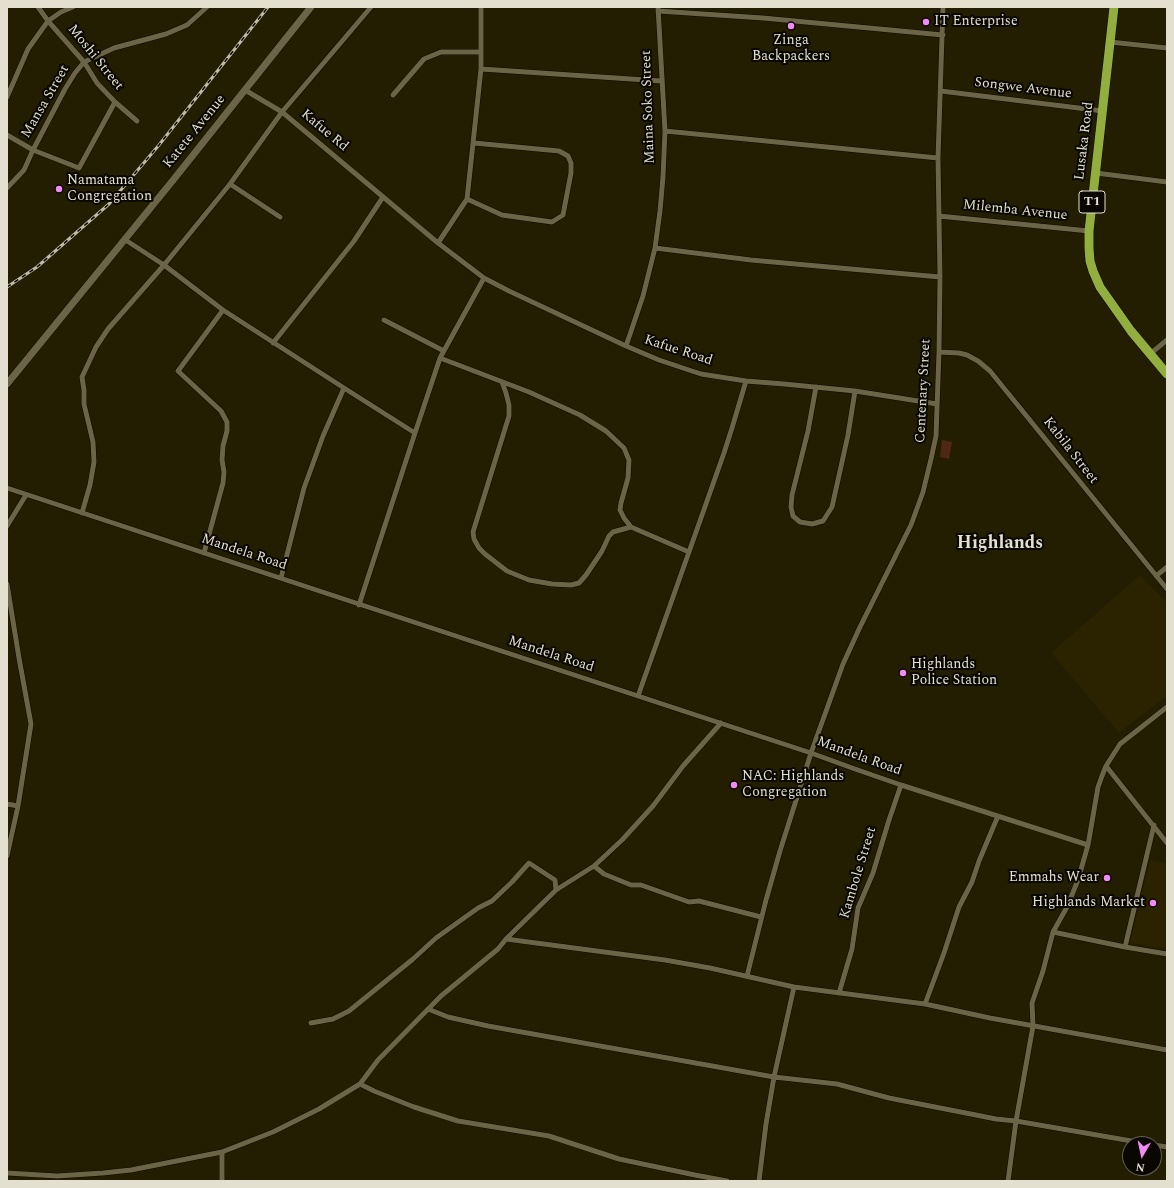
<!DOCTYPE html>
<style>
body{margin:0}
#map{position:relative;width:1174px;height:1188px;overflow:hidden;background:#231d02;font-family:Spectral,serif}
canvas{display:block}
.frame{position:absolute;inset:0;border:8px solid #e4e0d0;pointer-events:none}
.north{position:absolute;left:1122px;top:1136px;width:40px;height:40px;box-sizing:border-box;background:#0a0701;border:1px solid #615e54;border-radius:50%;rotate:189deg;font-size:11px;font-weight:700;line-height:16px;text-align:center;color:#e4e0d0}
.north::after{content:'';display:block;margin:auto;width:14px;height:18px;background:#ef8bf6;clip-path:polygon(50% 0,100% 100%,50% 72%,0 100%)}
</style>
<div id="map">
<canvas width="1174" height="1188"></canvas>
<div class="frame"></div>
<div class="north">N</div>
</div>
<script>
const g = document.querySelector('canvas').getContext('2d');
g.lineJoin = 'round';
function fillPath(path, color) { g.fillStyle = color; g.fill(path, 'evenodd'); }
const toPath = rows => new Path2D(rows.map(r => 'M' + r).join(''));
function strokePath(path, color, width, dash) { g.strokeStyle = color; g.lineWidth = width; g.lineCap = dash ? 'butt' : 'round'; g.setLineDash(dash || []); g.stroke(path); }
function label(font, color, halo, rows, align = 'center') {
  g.font = font + ' Spectral,serif'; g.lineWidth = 4; g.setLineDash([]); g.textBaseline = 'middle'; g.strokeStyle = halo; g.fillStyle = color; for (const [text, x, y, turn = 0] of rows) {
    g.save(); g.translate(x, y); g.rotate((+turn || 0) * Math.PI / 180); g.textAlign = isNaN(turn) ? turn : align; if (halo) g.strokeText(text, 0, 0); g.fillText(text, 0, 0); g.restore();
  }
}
fillPath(toPath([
 [1140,575,1167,603,1167,696,1119,733,1051,653],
 [1150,860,1167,864,1167,949,1130,943]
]), '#2b2200');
fillPath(toPath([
 [942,440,952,442,949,459,940,457]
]), '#4f2715');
const street = toPath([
 [38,7,48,21,84,62,97,83,115,102,137,121],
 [371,7,282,112,230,184,164,265,223,310,344,388,415,433],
 [658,11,763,18,943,35],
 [1110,42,1167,48],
 [481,69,661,81],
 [245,90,282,112,438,243,484,278,509,291,626,346,659,360,701,374,746,381,784,384,855,391,937,404],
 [941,91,1103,111],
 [393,95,424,59,441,52,481,52],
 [7,97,28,49,48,21,61,12,73,7],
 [665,131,938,158],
 [7,135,33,150,79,168,115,102],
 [1096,173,1167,182],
 [230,184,280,217],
 [7,188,24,170,33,150,65,89,75,73,84,62,114,48,166,34,187,25,207,7],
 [467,199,502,215,552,222,563,215,571,173,571,163,568,156,559,151,474,143],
 [939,216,1089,231],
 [438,243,467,199,481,69,481,7],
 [655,248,751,260,940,277],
 [384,320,444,351],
 [273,343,354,241,383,197],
 [626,346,643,296,655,248,660,211,663,177,665,131,658,7],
 [939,352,959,353,967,355,978,361,990,371,1167,589],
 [1150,354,1167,340],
 [440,358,529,392,580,415,606,431,624,448,629,460,628,478,621,503,620,510,624,518,631,527],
 [502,382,506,393,509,405,509,416,473,532,474,539,479,548,485,554,507,571,529,580,552,584,571,585,579,583,586,575,602,551,609,536,613,532,631,527,689,552],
 [816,387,808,431,792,495,791,507,793,516,800,522,812,524,823,521,832,507,848,435,855,391],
 [7,488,811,753,855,769,901,785,1088,845],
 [82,513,90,485,94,462,93,442,84,404,84,390,82,377,96,347,108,329,164,265,124,239],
 [7,526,26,495],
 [204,553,223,483,224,472,222,460,223,446,227,431,227,422,221,411,178,371,223,310],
 [1156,576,1167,567],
 [281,578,304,488,323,436,344,388],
 [7,584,19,658,31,724,18,806,7,856],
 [359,605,415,433,440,358,484,278],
 [638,696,724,453,732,428,746,381],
 [1106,766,1167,843],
 [7,804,18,806],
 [594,866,604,874,631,885,641,885,689,902,699,901,761,917],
 [1053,932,1125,947,1167,954],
 [506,939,665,960,710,968,794,987,925,1004,990,1018,1167,1050],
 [1125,947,1154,825],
 [747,976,766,900,780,851,811,753,843,664,860,627,911,525,923,492,931,459,936,436,939,352,940,277,938,158,943,7],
 [839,993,852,949,858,908,873,873,889,820,901,785],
 [925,1004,944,953,959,907,972,882,979,861,998,816],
 [428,1009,448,1017,488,1026,774,1077,837,1084,889,1098,976,1115,996,1119,1016,1121,1149,1144],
 [311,1023,333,1019,349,1011,413,959,436,938,478,908,492,901,512,882,529,863,555,880,556,890],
 [360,1084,374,1091,414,1107,458,1121,549,1136,619,1159,695,1175,727,1181],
 [1154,1145,1167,1147],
 [222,1152,222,1181],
 [7,1173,57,1176,103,1173,131,1170,222,1152,273,1132,319,1109,360,1084,378,1060,441,996,498,949,506,939,556,890,594,866,622,840,653,806,683,766,721,723],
 [759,1181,766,1124,774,1077,794,987],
 [1008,1181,1016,1121,1033,1026,1032,1003,1043,971,1053,932,1067,907,1078,880,1088,845,1098,787,1102,776,1106,766,1120,744,1167,707]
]);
const secondary = toPath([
 [7,384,174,179,311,7]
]);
const highway = toPath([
 [1114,7,1089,231,1089,248,1090,261,1093,271,1100,287,1131,331,1167,374]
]);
strokePath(street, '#0d0700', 6);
strokePath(secondary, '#0d0700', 8);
strokePath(highway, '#0d0700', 10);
strokePath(street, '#6b6446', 5);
strokePath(secondary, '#6b6446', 7);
strokePath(highway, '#91ae3e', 9);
const rail = toPath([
 [7,287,37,267,109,204,159,145,268,7]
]);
strokePath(rail, '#c0bba9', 3);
strokePath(rail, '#0a0701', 1.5, [4.5]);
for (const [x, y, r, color] of [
 [926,22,4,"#ef8bf6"],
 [791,26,4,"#ef8bf6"],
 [59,189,4,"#ef8bf6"],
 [903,673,4,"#ef8bf6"],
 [734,785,4,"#ef8bf6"],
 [1107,878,4,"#ef8bf6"],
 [1153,903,4,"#ef8bf6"]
]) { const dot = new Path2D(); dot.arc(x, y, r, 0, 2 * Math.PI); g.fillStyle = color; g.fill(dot); strokePath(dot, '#0a0701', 1.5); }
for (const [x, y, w] of [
 [1092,202,26]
]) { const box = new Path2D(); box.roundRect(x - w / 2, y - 11, w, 22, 3); g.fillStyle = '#0a0701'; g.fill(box); strokePath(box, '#e4e0d0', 1); }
label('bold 13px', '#e4e0d0', null, [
 ["T1",1092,202]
]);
label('14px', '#e4e0d0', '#0a0701', [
 ["IT Enterprise",934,22],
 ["Zinga",791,41,"center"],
 ["Backpackers",791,57,"center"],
 ["Namatama",67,181],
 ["Congregation",67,197],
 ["Highlands",911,665],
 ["Police Station",911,681],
 ["NAC: Highlands",742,777],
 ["Congregation",742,793],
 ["Emmahs Wear",1099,878,"right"],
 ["Highlands Market",1145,903,"right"]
], 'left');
label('14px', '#e4e0d0', '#0a0701', [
 ["Moshi Street",95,58,51],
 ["Songwe Avenue",1023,89,7],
 ["Mansa Street",46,102,-60],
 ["Maina Soko Street",649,107,-92],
 ["Kafue Rd",324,131,40],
 ["Katete Avenue",195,132,-51],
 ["Lusaka Road",1085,141,-83],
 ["Milemba Avenue",1015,211,6],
 ["Kafue Road",678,351,18],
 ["Centenary Street",924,391,-87],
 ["Kabila Street",1070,451,52],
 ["Mandela Road",244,553,18],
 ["Mandela Road",551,655,18],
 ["Mandela Road",859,757,20],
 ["Kambole Street",859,873,-73]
]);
label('bold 18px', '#e4e0d0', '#0a0701', [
 ["Highlands",1000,544]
]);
</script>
